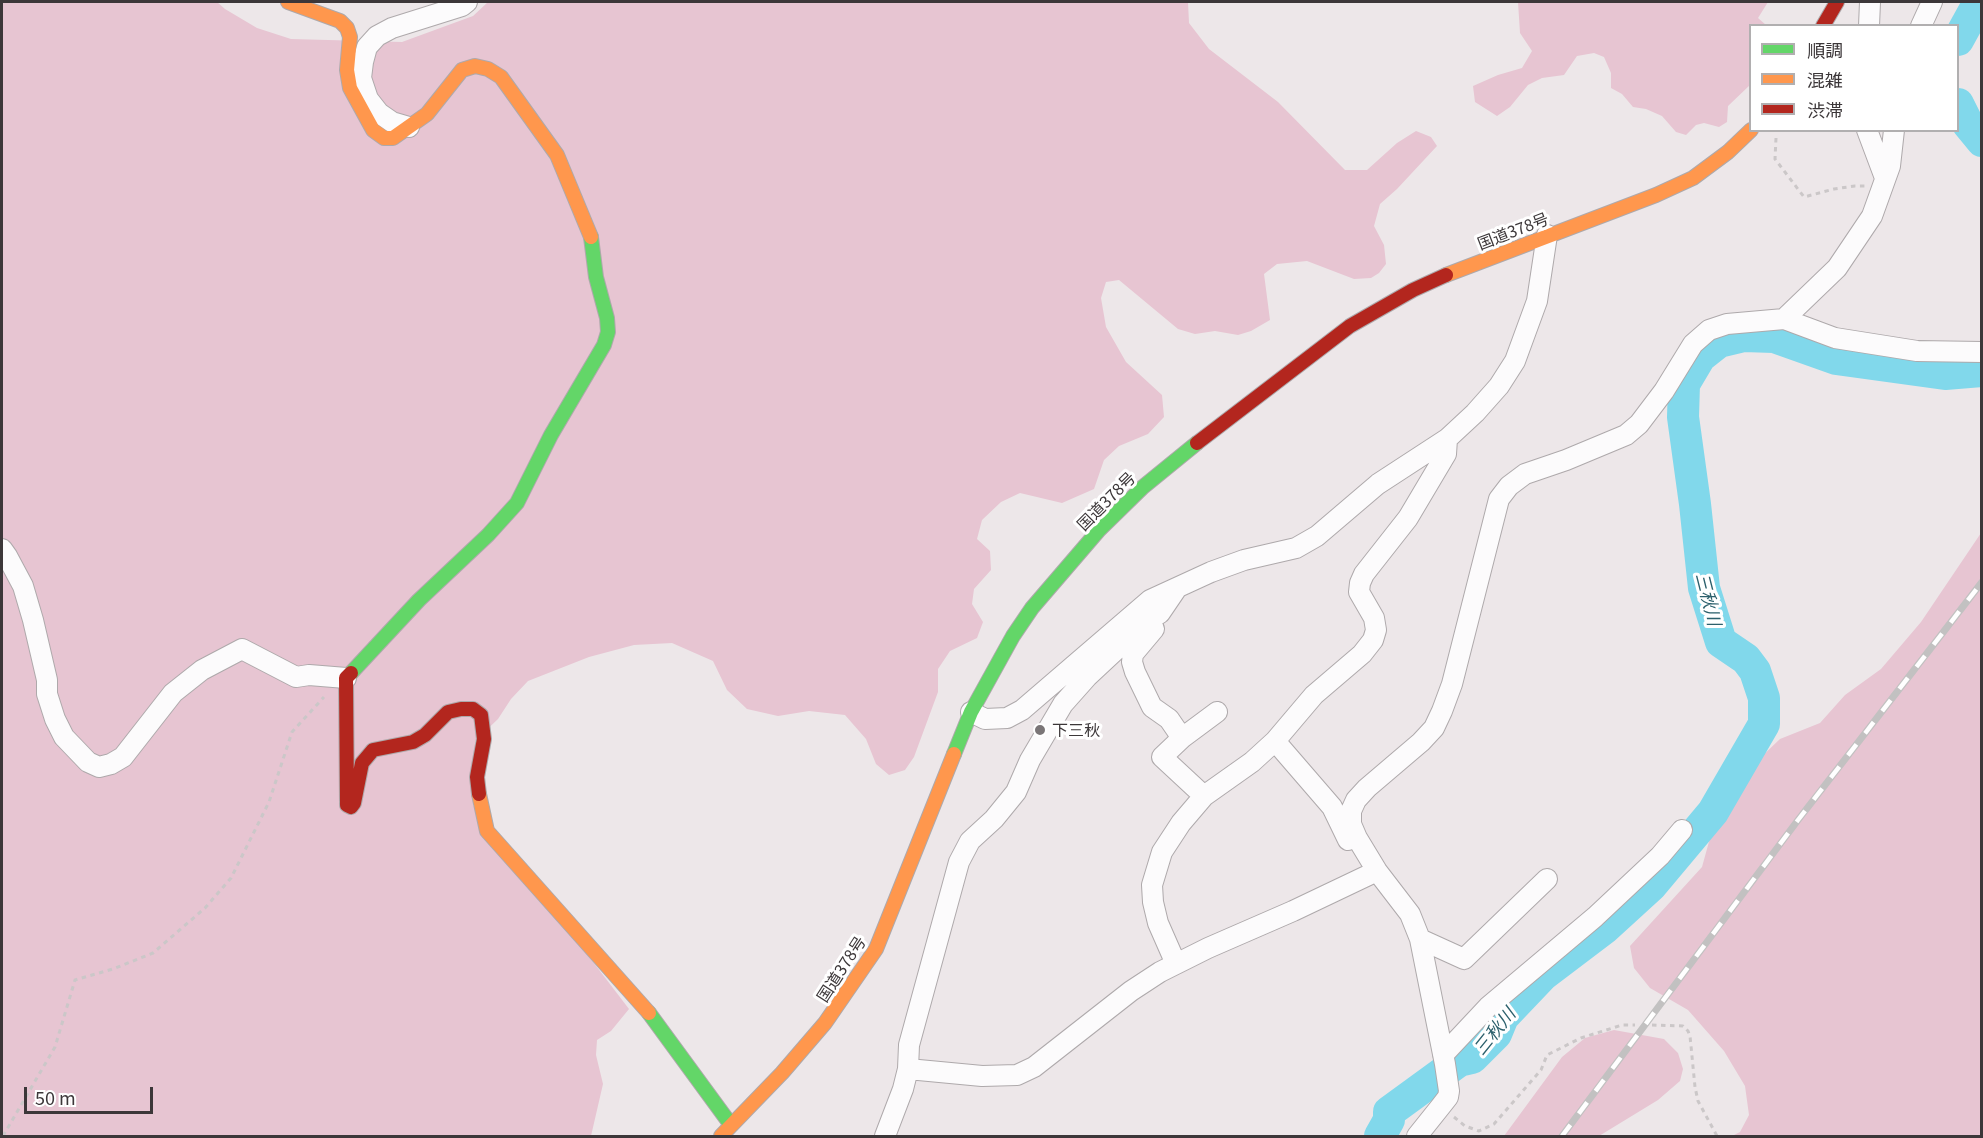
<!DOCTYPE html>
<meta charset="utf-8">
<style>
body{margin:0}
#map{position:relative;width:1983px;height:1138px;overflow:hidden;background:#ede7e9;font-family:Georgia,"Noto Sans JP",serif}
canvas{display:block}
.frame{position:absolute;inset:0;border:3px solid #3c3739;pointer-events:none}
.legend{position:absolute;left:1749px;top:24px;width:210px;height:108px;box-sizing:border-box;background:#fff;border:2px solid #b1afb0;margin:0;padding:8px 10px;list-style:none;font-size:18px;color:#3c3739}
.legend li{display:flex;align-items:center;gap:12px;height:30px}
.legend b{width:30px;border:2px solid #b1afb0}
.scale{position:absolute;left:24px;top:1087px;width:129px;height:27px;box-sizing:border-box;border:3px solid #3c3739;border-top:0;padding-left:8px;font-size:18px;line-height:21px;white-space:nowrap;color:#3c3739;-webkit-text-stroke:4px #fff;paint-order:stroke}
</style>
<div id="map">
<canvas width="1983" height="1138"></canvas>
<div class="frame"></div>
<ul class="legend">
<li><b style="height:8px;background:#63d668"></b>順調</li>
<li><b style="height:8px;background:#ff974d"></b>混雑</li>
<li><b style="height:8px;background:#b3261e"></b>渋滞</li>
</ul>
<div class="scale">50 m</div>
</div>
<script>
const g = document.querySelector('canvas').getContext('2d');
g.lineJoin = 'round';
function fillPath(path, color) { g.fillStyle = color; g.fill(path, 'evenodd'); }
const toPath = rows => new Path2D(rows.map(r => 'M' + r).join(''));
function strokePath(path, color, width, dash) { g.strokeStyle = color; g.lineWidth = width; g.lineCap = dash ? 'butt' : 'round'; g.setLineDash(dash || []); g.stroke(path); }
function label(font, color, halo, rows, align = 'center') {
  g.font = font + ' Georgia,"Noto Sans JP",serif'; g.lineWidth = 6; g.setLineDash([]); g.textBaseline = 'middle'; g.strokeStyle = halo; g.fillStyle = color; for (const [text, x, y, turn = 0] of rows) {
    g.save(); g.translate(x, y); g.rotate((+turn || 0) * Math.PI / 180); g.textAlign = isNaN(turn) ? turn : align; if (halo) g.strokeText(text, 0, 0); g.fillText(text, 0, 0); g.restore();
  }
}
fillPath(toPath([
 [2,2,217,2,225,9,257,28,291,39,402,42,473,16,488,2,1188,2,1189,23,1209,49,1278,102,1345,170,1367,170,1397,143,1416,131,1431,137,1437,146,1397,189,1380,204,1374,226,1384,245,1386,264,1379,273,1371,278,1354,279,1307,261,1277,264,1264,274,1270,320,1251,331,1238,335,1215,331,1195,334,1178,329,1119,280,1106,282,1101,298,1106,327,1126,362,1162,395,1164,417,1148,434,1119,446,1104,460,1094,489,1062,503,1020,493,1001,502,982,520,977,539,990,551,991,570,974,589,972,604,983,622,977,638,950,651,938,669,938,692,914,757,905,770,889,775,876,764,866,739,845,715,809,711,778,716,747,709,727,690,713,661,672,643,634,645,589,657,528,681,511,699,498,719,475,741,473,805,629,1009,611,1031,597,1040,596,1055,603,1084,591,1136,2,1136],
 [1518,2,1768,2,1758,18,1766,25,1750,26,1750,85,1728,106,1727,122,1719,127,1704,123,1696,125,1686,135,1676,132,1662,116,1646,109,1633,107,1622,94,1611,88,1611,73,1604,57,1594,53,1577,56,1564,75,1542,78,1528,85,1510,107,1497,116,1475,102,1473,86,1498,75,1522,68,1532,51,1520,33],
 [1981,533,1981,1136,1732,1136,1740,1132,1749,1115,1745,1086,1724,1051,1688,1010,1650,988,1634,968,1630,946,1702,867,1710,838,1758,760,1780,739,1820,723,1845,695,1881,669,1921,622],
 [1614,1030,1664,1039,1678,1053,1683,1069,1680,1081,1658,1100,1599,1136,1504,1136,1562,1057,1585,1038]
]), '#e7c5d2');
strokePath(toPath([
 [1958,40,1979,2],
 [1958,104,1968,124,1982,141],
 [1380,1136,1389,1120,1389,1112,1459,1061,1472,1058,1496,1034,1503,1017,1543,975,1605,928,1651,886,1713,812,1764,724,1764,698,1755,671,1746,659,1721,642,1704,588,1695,504,1683,417,1684,384,1700,357,1719,342,1744,336,1774,337,1836,359,1945,374,1982,371]
]), '#81d8eb', 32);
const street = toPath([
 [1869,26,1870,2],
 [1921,26,1932,2],
 [409,127,392,122,379,113,368,99,361,78,363,62,367,47,377,36,392,28,462,6,467,2],
 [1867,130,1885,178],
 [1784,319,1837,268,1872,216,1890,166,1894,130],
 [2,549,7,556,23,586,33,620,47,680,47,694,55,719,64,737,88,762,99,767,111,764,123,757,173,693,202,670,242,649,296,677,309,675,346,678],
 [1154,629,1133,654,1132,662,1135,672,1152,707,1169,719,1182,738],
 [971,712,985,719,1007,718,1022,710,1150,600,1211,572,1244,560,1296,548,1317,536,1378,484,1447,439,1475,413,1499,386,1515,361,1537,301,1547,235],
 [1275,741,1332,807,1348,840],
 [1204,796,1162,757,1182,738,1217,712],
 [1420,939,1464,959,1547,879],
 [1176,964,1158,923,1153,902,1152,885,1162,852,1181,823,1204,796,1252,762,1275,741,1314,695,1362,654,1373,640,1376,630,1374,618,1359,592,1360,583,1364,574,1408,518,1446,454,1447,439],
 [1443,1055,1488,1007,1595,917,1660,856,1682,830],
 [908,1069,982,1076,1017,1075,1034,1067,1131,991,1160,972,1208,948,1293,911,1377,871],
 [885,1136,903,1089,908,1069,909,1045,959,862,970,841,994,819,1016,792,1030,760,1063,704,1087,677,1146,622,1160,613,1177,588],
 [1417,1136,1441,1106,1448,1097,1449,1091,1445,1064,1420,939,1410,914,1377,871,1357,838,1351,824,1351,811,1356,800,1367,788,1421,742,1434,728,1442,711,1452,684,1499,499,1509,486,1525,474,1566,460,1626,435,1639,424,1664,391,1693,344,1709,330,1727,324,1784,319,1835,338,1917,351,1982,352]
]);
const fast = toPath([
 [351,673,419,600,488,535,517,503,551,435,604,345,608,332,607,318,596,277,591,237],
 [954,754,971,712,1013,636,1032,608,1099,530,1143,487,1197,443],
 [649,1013,731,1125]
]);
const slow = toPath([
 [288,2,340,21,347,28,350,37,347,70,350,88,373,130,384,138,393,138,427,114,462,70,475,66,488,69,501,77,557,155,591,237],
 [1446,275,1656,195,1693,178,1728,152,1751,130],
 [479,794,487,831,649,1013],
 [721,1136,782,1073,825,1023,876,949,954,754]
]);
const jam = toPath([
 [1823,26,1837,2],
 [1197,443,1350,326,1413,290,1446,275],
 [351,673,346,678,347,805,351,807,354,803,362,763,373,750,413,742,425,735,448,712,461,709,473,709,481,715,484,739,477,777,479,794]
]);
strokePath(street, '#aea9ab', 22);
strokePath(fast, '#aea9ab', 16);
strokePath(slow, '#aea9ab', 16);
strokePath(jam, '#aea9ab', 16);
strokePath(toPath([
 [1776,138,1775,159,1804,197,1834,189,1855,186,1865,186],
 [1652,1025,1683,1026,1688,1031,1690,1036,1695,1087,1698,1101,1717,1136],
 [1454,1117,1465,1126,1479,1131,1494,1124,1541,1070,1547,1055,1581,1038,1622,1025,1635,1025],
 [3,1136,55,1047,75,980,113,969,153,953,205,908,231,878,269,802,292,732,324,697]
]), '#cbc7c8', 3, [4.5, 4.5]);
strokePath(street, '#fcfbfc', 20);
strokePath(fast, '#63d668', 14);
strokePath(slow, '#ff974d', 14);
strokePath(jam, '#b3261e', 14);
const rail = toPath([
 [1562,1136,1798,820,1982,582]
]);
strokePath(rail, '#c2c1c1', 7);
strokePath(rail, '#fff', 4.5, [14]);
for (const [x, y, r, color] of [
 [1040,730,6,"#7a7577"]
]) { const dot = new Path2D(); dot.arc(x, y, r, 0, 2 * Math.PI); g.fillStyle = color; g.fill(dot); strokePath(dot, '#fff', 2); }
label('16px', '#3c3739', '#fff', [
 ["国道378号",1513,231,-21],
 ["国道378号",1106,501,-45],
 ["国道378号",841,969,-57]
]);
label('16px', '#3c3739', '#fff', [
 ["下三秋",1052,730]
], 'left');
label('italic 18px', '#2c606c', '#fff', [
 ["三秋川",1709,599,76],
 ["三秋川",1494,1031,-51]
]);
</script>
